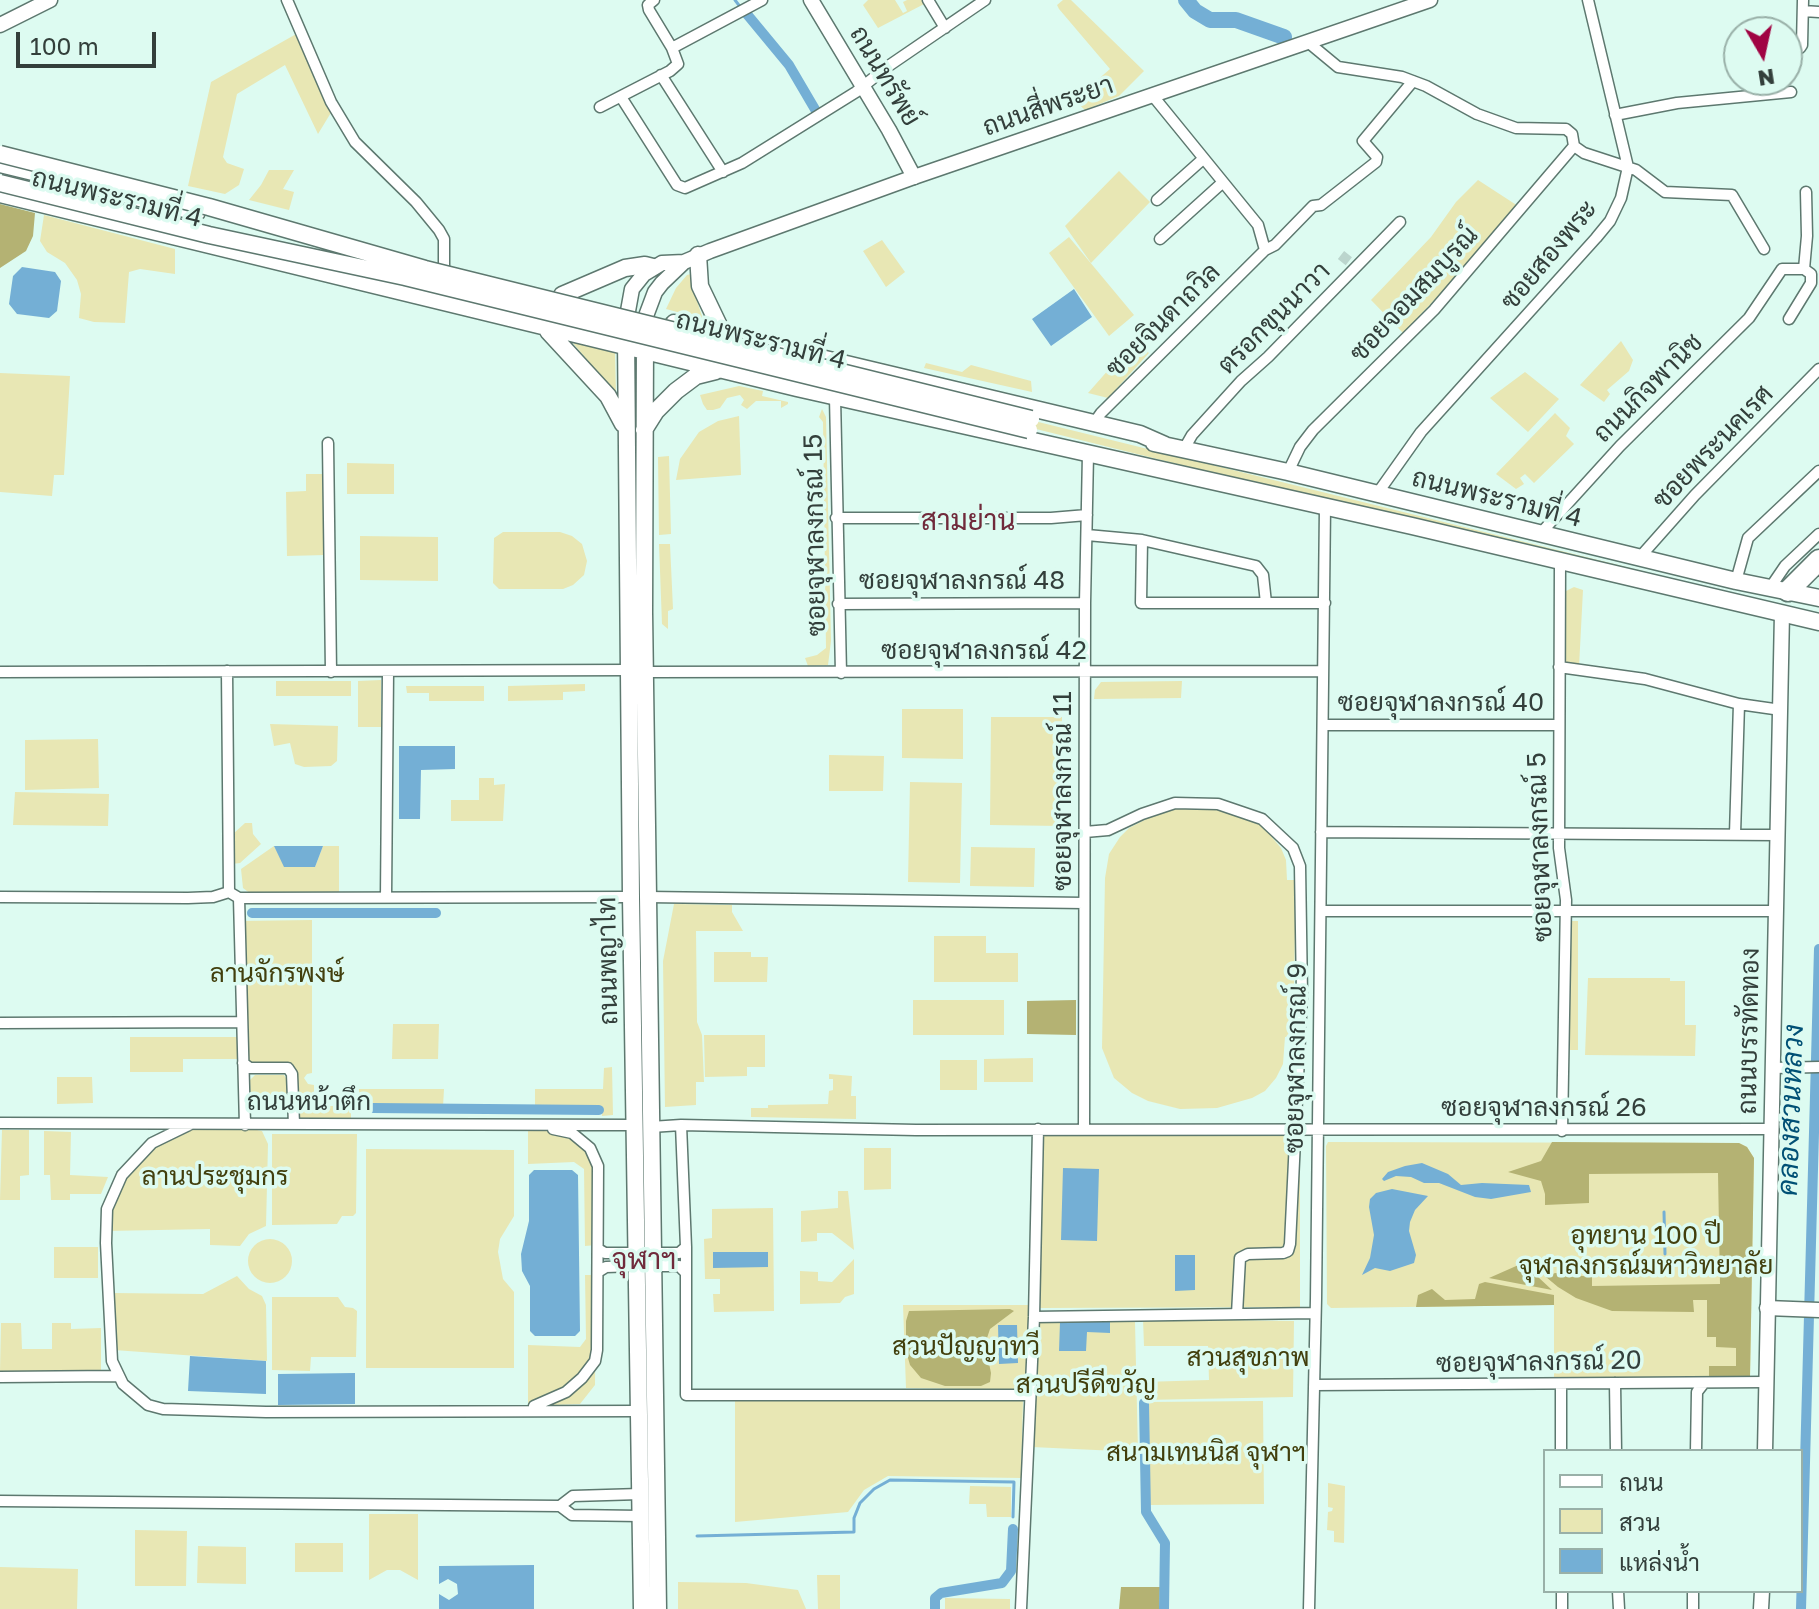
<!DOCTYPE html>
<meta charset="utf-8">
<style>
body{margin:0}
#map{position:relative;width:1819px;height:1609px;overflow:hidden;background:#ddfbf1;font-family:"Golos Text",Sarabun,sans-serif}
canvas{display:block}
.legend{position:absolute;left:1543px;top:1449px;width:260px;height:144px;box-sizing:border-box;background:#ddfbf1;border:2px solid #99b0a8;margin:0;padding:10px 14px;list-style:none;font-size:24px;color:#333f3b}
.legend li{display:flex;align-items:center;gap:16px;height:40px}
.legend b{width:40px;border:2px solid #99b0a8}
.north{position:absolute;left:1723px;top:16px;width:80px;height:80px;box-sizing:border-box;background:#ddfbf1;border:2px solid #99b0a8;border-radius:50%;rotate:171deg;font-size:22px;font-weight:700;line-height:32px;text-align:center;color:#333f3b}
.north::after{content:'';display:block;margin:auto;width:28px;height:36px;background:#a00443;clip-path:polygon(50% 0,100% 100%,50% 72%,0 100%)}
.scale{position:absolute;left:16px;top:32px;width:140px;height:36px;box-sizing:border-box;border:4px solid #333f3b;border-top:0;padding-left:10px;font-size:24px;line-height:28px;white-space:nowrap;color:#333f3b;-webkit-text-stroke:6px #ddfbf1;paint-order:stroke}
</style>
<div id="map">
<canvas width="1819" height="1609"></canvas>
<ul class="legend">
<li><b style="height:10px;background:#fff"></b>ถนน</li>
<li><b style="height:22px;background:#e8e7b4"></b>สวน</li>
<li><b style="height:22px;background:#74afd5"></b>แหล่งน้ำ</li>
</ul>
<div class="north">N</div>
<div class="scale">100 m</div>
</div>
<script>
const g = document.querySelector('canvas').getContext('2d');
g.lineJoin = 'round';
function fillPath(path, color) { g.fillStyle = color; g.fill(path, 'evenodd'); }
const toPath = rows => new Path2D(rows.map(r => 'M' + r).join(''));
function strokePath(path, color, width, dash) { g.strokeStyle = color; g.lineWidth = width; g.lineCap = dash ? 'butt' : 'round'; g.setLineDash(dash || []); g.stroke(path); }
function label(font, color, halo, rows, align = 'center') {
  g.font = font + ' "Golos Text",Sarabun,sans-serif'; g.lineWidth = 7; g.setLineDash([]); g.textBaseline = 'middle'; g.strokeStyle = halo; g.fillStyle = color; for (const [text, x, y, turn = 0] of rows) {
    g.save(); g.translate(x, y); g.rotate((+turn || 0) * Math.PI / 180); g.textAlign = isNaN(turn) ? turn : align; if (halo) g.strokeText(text, 0, 0); g.fillText(text, 0, 0); g.restore();
  }
}
fillPath(toPath([
 [868,0,895,0,903,13,907,11,903,2,907,0,924,0,926,3,878,28,863,5],
 [1063,0,1071,0,1144,71,1119,96,1085,110,1074,100,1110,69,1059,9,1057,5],
 [298,33,332,111,318,134,285,65,237,94,223,157,227,163,244,169,239,185,225,194,188,186,211,82],
 [269,170,294,170,283,189,294,192,289,210,249,200,261,185],
 [1119,171,1150,202,1091,263,1065,226],
 [1478,180,1518,206,1459,274,1403,333,1371,300,1431,237,1456,202],
 [44,215,175,249,175,274,140,269,129,272,125,323,94,322,79,318,81,294,77,280,65,263,47,252,40,241],
 [1069,237,1134,315,1109,336,1049,253],
 [882,240,905,272,886,287,863,251],
 [691,274,693,289,703,319,666,309,676,288,687,275],
 [1621,341,1633,360,1629,371,1607,390,1610,394,1604,402,1580,385],
 [572,342,615,352,616,394],
 [1132,343,1137,343,1149,353,1108,398,1088,393],
 [926,363,962,372,971,365,1031,381,1032,392,924,368],
 [1525,372,1559,399,1528,432,1490,398],
 [0,373,70,376,64,475,54,475,52,496,0,492],
 [868,380,1752,598,1234,478,1036,429],
 [739,386,763,391,762,396,788,402,788,404,781,408,781,401,756,401,747,409,741,405,744,400,740,395,727,398,720,408,713,410,707,410,703,404,700,395],
 [822,409,826,417,831,641,828,665,808,666,805,658,817,655,826,648,823,422,819,417],
 [1555,413,1570,428,1566,436,1574,444,1534,483,1525,474,1520,478,1524,484,1516,489,1496,474],
 [739,416,741,475,676,480,680,459,699,432,718,421],
 [669,456,671,534,659,535,658,457],
 [347,463,394,464,394,494,347,494],
 [306,474,325,474,326,555,287,556,286,492,306,491],
 [503,532,560,532,572,536,582,544,587,561,584,575,573,585,563,589,499,589,493,583,494,538],
 [360,536,438,537,438,581,360,580],
 [659,544,670,544,673,609,668,611,668,629,662,624],
 [1574,587,1583,590,1579,667,1564,665,1566,591],
 [381,680,381,727,358,727,358,681],
 [276,681,351,681,351,696,276,696],
 [1182,681,1181,698,1094,699,1095,690,1101,682],
 [585,684,585,691,563,692,563,700,508,701,508,686],
 [406,686,484,686,484,701,429,701,429,693,407,693],
 [902,709,963,709,963,759,902,758],
 [991,717,1062,717,1061,826,990,825],
 [270,724,338,726,337,761,331,766,304,767,295,764,290,743,274,746],
 [98,739,99,788,25,790,25,740],
 [829,755,884,756,883,791,829,791],
 [479,778,494,778,494,785,505,784,503,821,451,821,451,800,479,800],
 [910,782,962,783,960,883,908,882],
 [15,792,109,794,108,826,13,825],
 [1176,808,1219,808,1260,823,1281,848,1286,860,1287,880,1296,880,1293,1037,1285,1037,1283,1064,1276,1078,1265,1091,1252,1098,1217,1108,1180,1109,1148,1101,1132,1093,1114,1078,1102,1048,1105,878,1109,854,1120,837,1129,828,1158,813],
 [245,823,252,823,253,834,261,844,240,863,232,864,233,834],
 [274,846,285,867,315,867,323,846,339,846,339,895,251,894,243,888,241,869],
 [971,847,1035,848,1034,887,970,886],
 [674,904,732,905,732,912,743,931,696,931,697,1022,702,1035,704,1082,696,1082,696,1105,665,1107,663,961],
 [312,920,312,1073,307,1074,304,1078,308,1084,314,1085,314,1106,351,1106,351,1122,297,1121,291,1067,243,1063,240,921],
 [1570,921,1578,921,1578,1050,1570,1050],
 [934,936,986,936,986,953,1018,953,1018,982,934,982],
 [714,952,751,952,751,957,768,957,767,982,714,982],
 [1588,978,1670,978,1670,981,1685,981,1685,1025,1696,1025,1695,1056,1585,1055],
 [913,1000,1004,1000,1004,1035,913,1035],
 [393,1024,439,1024,438,1059,392,1059],
 [704,1035,765,1035,765,1067,747,1067,747,1076,705,1077],
 [130,1037,237,1037,238,1059,183,1059,183,1072,130,1072],
 [1033,1058,1033,1082,984,1082,984,1059],
 [940,1060,977,1060,977,1090,940,1090],
 [612,1067,613,1115,602,1116,601,1108,535,1107,535,1089,603,1089,604,1068],
 [829,1074,852,1076,851,1096,856,1096,856,1119,751,1117,751,1108,768,1108,768,1105,828,1104,829,1091,833,1090,833,1079,829,1079],
 [255,1075,284,1075,287,1080,287,1104,251,1106,250,1080],
 [57,1077,92,1077,93,1103,57,1104],
 [359,1089,444,1089,443,1107,359,1106],
 [192,1124,228,1124,262,1131,268,1144,266,1226,249,1234,240,1246,210,1245,210,1229,106,1231,107,1209,122,1175,152,1143],
 [528,1128,576,1128,595,1146,596,1245,585,1246,584,1169,574,1162,528,1164],
 [2,1130,29,1130,29,1175,20,1176,20,1200,0,1200],
 [44,1131,71,1132,70,1175,108,1177,101,1194,70,1194,70,1200,51,1200,50,1175,44,1175],
 [272,1134,357,1134,356,1213,353,1216,342,1216,337,1224,272,1225],
 [1042,1134,1300,1136,1300,1307,1039,1308],
 [1328,1142,1739,1143,1747,1147,1754,1158,1750,1377,1554,1377,1554,1305,1331,1308,1327,1304,1326,1146],
 [864,1148,891,1148,891,1189,864,1190],
 [366,1149,514,1150,514,1216,500,1239,498,1252,503,1279,514,1292,514,1368,366,1368],
 [838,1191,848,1191,854,1250,832,1233,817,1233,817,1241,801,1242,801,1211,838,1208],
 [773,1208,774,1311,714,1312,713,1294,720,1294,720,1279,705,1279,704,1239,712,1238,712,1209],
 '248 1261a22 22 0 1 1 44 0a22 22 0 1 1-44 0Z',
 [54,1247,98,1247,98,1278,54,1278],
 [854,1259,854,1294,845,1297,840,1303,800,1304,800,1271,818,1272,818,1281,832,1282],
 [585,1275,596,1275,595,1385,580,1404,528,1406,528,1345,580,1347,586,1339],
 [237,1276,249,1289,262,1296,266,1305,267,1361,114,1350,113,1293,203,1294],
 [272,1297,338,1297,345,1307,353,1308,357,1311,356,1357,311,1357,310,1371,272,1370],
 [903,1305,1029,1305,1027,1390,906,1388],
 [1143,1319,1294,1321,1293,1397,1144,1400,1143,1382,1209,1380,1208,1346,1144,1346],
 [1037,1322,1135,1322,1138,1452,1032,1447],
 [1,1323,21,1323,22,1349,52,1349,52,1323,71,1323,71,1329,101,1328,101,1373,0,1372],
 [735,1399,1023,1399,1021,1478,888,1476,864,1490,848,1512,735,1522],
 [1263,1401,1264,1504,1149,1505,1148,1402],
 [1328,1483,1345,1486,1344,1543,1334,1542,1334,1531,1327,1530,1328,1512,1332,1511,1333,1508,1328,1507],
 [970,1486,1011,1487,1011,1517,987,1517,986,1504,969,1504],
 [369,1514,418,1514,418,1580,400,1570,387,1570,369,1580],
 [135,1530,187,1531,186,1586,135,1586],
 [295,1543,343,1543,343,1572,295,1572],
 [198,1546,246,1547,246,1584,197,1583],
 [0,1567,78,1569,77,1609,0,1609],
 [817,1575,840,1575,840,1609,818,1609],
 [678,1582,746,1583,798,1590,806,1609,678,1609],
 [945,1598,1010,1599,1010,1609,945,1609]
]), '#e8e7b4');
fillPath(toPath([
 [0,204,35,213,33,236,26,251,0,268],
 [1076,1000,1076,1035,1027,1034,1027,1001],
 [1552,1142,1739,1143,1747,1147,1754,1158,1750,1377,1709,1377,1709,1366,1736,1366,1736,1348,1716,1347,1716,1337,1707,1337,1707,1300,1693,1300,1694,1312,1612,1311,1576,1298,1558,1287,1546,1277,1555,1273,1592,1277,1592,1286,1720,1284,1718,1173,1589,1174,1589,1203,1545,1205,1545,1194,1541,1181,1508,1172,1541,1161],
 [1523,1263,1552,1290,1489,1278],
 [1485,1282,1554,1295,1554,1305,1416,1307,1418,1295,1432,1289,1445,1300,1475,1299,1479,1284],
 [1010,1309,1014,1311,990,1329,985,1344,991,1373,990,1382,981,1386,945,1386,921,1378,910,1365,906,1351,906,1321,909,1311],
 [1121,1587,1160,1587,1159,1609,1119,1609]
]), '#b4b273');
fillPath(toPath([
 [22,267,55,272,61,281,57,311,49,318,17,314,9,304,13,276],
 [1074,289,1092,317,1051,346,1032,319],
 [399,746,455,746,455,769,421,770,420,819,399,819],
 [274,846,323,846,315,867,284,867],
 [1422,1163,1448,1174,1461,1185,1482,1183,1529,1185,1531,1192,1491,1199,1475,1197,1439,1183,1424,1183,1411,1177,1396,1176,1384,1181,1382,1179,1388,1172,1405,1166],
 [1063,1168,1099,1169,1097,1241,1061,1240],
 [534,1170,572,1170,578,1175,580,1331,575,1336,535,1336,530,1331,530,1286,522,1271,521,1254,529,1221,529,1175],
 [1392,1189,1428,1196,1415,1210,1410,1222,1409,1231,1416,1255,1414,1263,1390,1271,1375,1268,1362,1275,1370,1258,1374,1235,1369,1207,1370,1199,1376,1193],
 [713,1252,768,1252,768,1267,713,1268],
 [1175,1255,1195,1255,1195,1290,1175,1291],
 [1060,1322,1110,1322,1110,1333,1087,1332,1086,1351,1059,1351],
 [998,1325,1017,1325,1018,1363,999,1364],
 [190,1356,266,1361,266,1394,188,1391],
 [355,1373,355,1404,278,1405,278,1374],
 [534,1565,534,1609,439,1609,439,1594,449,1600,458,1594,457,1584,448,1579,439,1584,439,1566]
]), '#74afd5');
strokePath(toPath([
 [735,0,741,8],
 [1664,1212,1665,1254],
 [697,1536,854,1532,854,1518,860,1503,874,1489,890,1480,1014,1482,1013,1517]
]), '#74afd5', 3);
strokePath(toPath([
 [746,13,789,65,816,111],
 [252,913,436,913],
 [373,1108,599,1110],
 [1144,1403,1146,1512,1165,1543,1164,1609],
 [935,1609,935,1598,941,1593,1002,1583,1011,1571,1013,1529],
 [1801,1609,1819,949]
]), '#74afd5', 10);
strokePath(toPath([
 [1186,0,1195,11,1210,20,1236,20,1284,37]
]), '#74afd5', 16);
strokePath(toPath([
 [1341,255,1356,267]
]), '#bbd5cd', 10, [10, 5]);
const minor = toPath([
 [287,0,331,102,355,142,416,202,439,230,444,239,444,267],
 [928,0,945,28],
 [1803,11,1819,12],
 [1309,43,1338,67,1402,77,1426,86,1477,114,1516,128,1566,129,1572,134,1574,146,1584,153,1636,170,1665,192,1732,195,1764,249],
 [672,48,762,0],
 [1787,51,1800,48,1802,45,1803,0],
 [661,75,723,172],
 [1153,96,1258,225,1265,250],
 [621,97,677,185,685,188,742,163,856,92,887,67,985,0],
 [600,107,670,71,678,64,672,48,649,10,648,5,654,0],
 [1615,115,1677,103,1791,92],
 [1157,200,1203,159],
 [1160,239,1222,183],
 [1804,269,1807,236,1806,192],
 [835,397,841,673],
 [1094,423,1101,413,1265,250,1275,245,1313,206,1321,205,1376,162,1377,157,1363,141,1413,81],
 [328,443,331,672],
 [1184,449,1192,435,1241,381,1268,357,1400,222],
 [1288,472,1300,447,1313,430,1434,310,1574,146],
 [1377,494,1421,432,1596,238,1610,221,1621,198,1628,167,1588,0],
 [836,518,1051,518,1087,515],
 [1540,534,1620,446,1749,318,1782,269,1804,269,1811,274,1811,283,1789,319],
 [1087,535,1142,540,1256,566,1263,575,1266,603],
 [1142,540,1141,603,1325,603],
 [1640,557,1695,495,1819,369],
 [1560,562,1559,848,1566,900,1562,1131],
 [1736,581,1748,538,1819,471],
 [1770,588,1785,566,1819,534],
 [838,604,1085,603],
 [1559,667,1645,679,1739,704,1781,710],
 [227,671,229,892],
 [0,672,630,670],
 [645,672,1323,671],
 [1323,725,1559,725],
 [1085,832,1108,830,1142,814,1175,803,1218,804,1262,819,1293,848,1300,866,1302,995,1290,1244,1288,1251,1283,1253,1248,1254,1240,1258,1237,1314],
 [1321,832,1778,835],
 [1735,834,1739,704],
 [229,892,239,898,631,897],
 [0,897,188,898,213,897,229,892],
 [386,897,388,672],
 [648,897,1084,903],
 [239,898,245,1125],
 [1321,911,1776,911],
 [0,1023,241,1022],
 [243,1063,250,1068,288,1068,292,1074,294,1124],
 [1772,1068,1819,1067],
 [0,1123,635,1125],
 [191,1124,152,1143,122,1175,107,1209,106,1243,112,1361,123,1384,148,1405,163,1409,266,1412,639,1411],
 [681,1125,686,1247,686,1395,1030,1395],
 [651,1127,681,1125,916,1130,1771,1129],
 [1084,1129,1085,603,1088,454],
 [598,1249,605,1253,636,1253],
 [652,1253,679,1253,686,1247],
 [653,1266,679,1266,686,1273],
 [598,1272,606,1267,636,1266],
 [1034,1317,1315,1313],
 [0,1377,117,1376],
 [1615,1383,1616,1451],
 [1561,1384,1561,1451],
 [1314,1385,1766,1382],
 [534,1406,566,1392,582,1378,595,1361,597,1350,598,1166,590,1148,572,1133,553,1129],
 [1696,1451,1697,1392,1704,1383],
 [640,1494,573,1496,560,1506,572,1515,640,1516],
 [0,1501,560,1506],
 [1562,1591,1562,1609],
 [1618,1591,1619,1609],
 [1021,1609,1034,1317,1038,1129],
 [1309,1609,1316,1299,1325,507],
 [1693,1609,1693,1591]
]);
const tertiary = toPath([
 [811,0,889,130,914,177],
 [1767,1308,1819,1310]
]);
const secondary = toPath([
 [0,25,50,0],
 [628,311,632,289,644,274,662,263,684,262],
 [646,316,655,292,662,283,684,262,710,251,914,177,1430,0],
 [1765,1451,1782,613],
 [1761,1609,1762,1591]
]);
const primary = toPath([
 [0,164,197,212],
 [0,194,797,388,1412,526,1819,622],
 [698,255,700,286,723,334],
 [562,295,625,268,645,265,653,267],
 [674,323,1140,434,1165,445],
 [548,331,608,396,623,424],
 [626,337,631,897,642,1609],
 [645,341,644,612,658,1609],
 [644,430,656,411,676,391,696,376,716,371],
 [1154,443,1288,472,1736,581,1819,598]
]);
const motorway = toPath([
 [1788,591,1819,560]
]);
strokePath(minor, '#5d786f', 13);
strokePath(tertiary, '#5d786f', 17);
strokePath(secondary, '#5d786f', 17);
strokePath(primary, '#5d786f', 19);
strokePath(motorway, '#5d786f', 23);
strokePath(minor, '#fff', 10);
strokePath(tertiary, '#fff', 14);
strokePath(secondary, '#fff', 14);
strokePath(primary, '#fff', 16);
strokePath(motorway, '#fff', 20);
const primaryBridge = toPath([
 [0,154,209,207,425,269,1031,419],
 [0,183,209,235,405,277,1029,430]
]);
strokePath(primaryBridge, '#5d786f', 19, []);
strokePath(primaryBridge, '#fff', 16);
label('26px', '#333f3b', '#ddfbf1', [
 ["ถนนทรัพย์",885,76,59],
 ["ถนนสี่พระยา",1048,106,-19],
 ["ถนนพระรามที่ 4",117,198,14],
 ["ซอยสองพระ",1549,255,-50],
 ["ซอยจอมสมบูรณ์",1414,294,-47],
 ["ตรอกขุนนาวา",1274,318,-45],
 ["ซอยจินดาถวิล",1163,320,-45],
 ["ถนนพระรามที่ 4",761,340,14],
 ["ถนนกิจพานิช",1648,388,-45],
 ["ซอยพระนคเรศ",1713,447,-46],
 ["ถนนพระรามที่ 4",1497,498,14],
 ["ซอยจุฬาลงกรณ์ 15",815,535,-91],
 ["ซอยจุฬาลงกรณ์ 48",962,581],
 ["ซอยจุฬาลงกรณ์ 42",984,651],
 ["ซอยจุฬาลงกรณ์ 40",1441,703],
 ["ซอยจุฬาลงกรณ์ 11",1063,791,-90],
 ["ซอยจุฬาลงกรณ์ 5",1540,847,-92],
 ["ถนนพญาไท",608,961,-91],
 ["ถนนบรรทัดทอง",1749,1031,-89],
 ["ซอยจุฬาลงกรณ์ 9",1296,1058,-89],
 ["ถนนหน้าตึก",309,1102],
 ["ซอยจุฬาลงกรณ์ 26",1544,1108],
 ["ซอยจุฬาลงกรณ์ 20",1539,1362,-1]
]);
label('26px', '#423f0d', '#ddfbf1', [
 ["ลานจักรพงษ์",277,974],
 ["ลานประชุมกร",215,1177],
 ["อุทยาน 100 ปี",1646,1236],
 ["จุฬาลงกรณ์มหาวิทยาลัย",1646,1266],
 ["สวนปัญญาทวี",966,1347],
 ["สวนสุขภาพ",1248,1358],
 ["สวนปรีดีขวัญ",1086,1385],
 ["สนามเทนนิส จุฬาฯ",1206,1453]
]);
label('28px', '#702a3b', '#ddfbf1', [
 ["สามย่าน",968,521],
 ["จุฬาฯ",644,1260]
]);
label('italic 28px', '#015075', '#ddfbf1', [
 ["คลองสวนหลวง",1791,1110,-88]
]);
</script>
